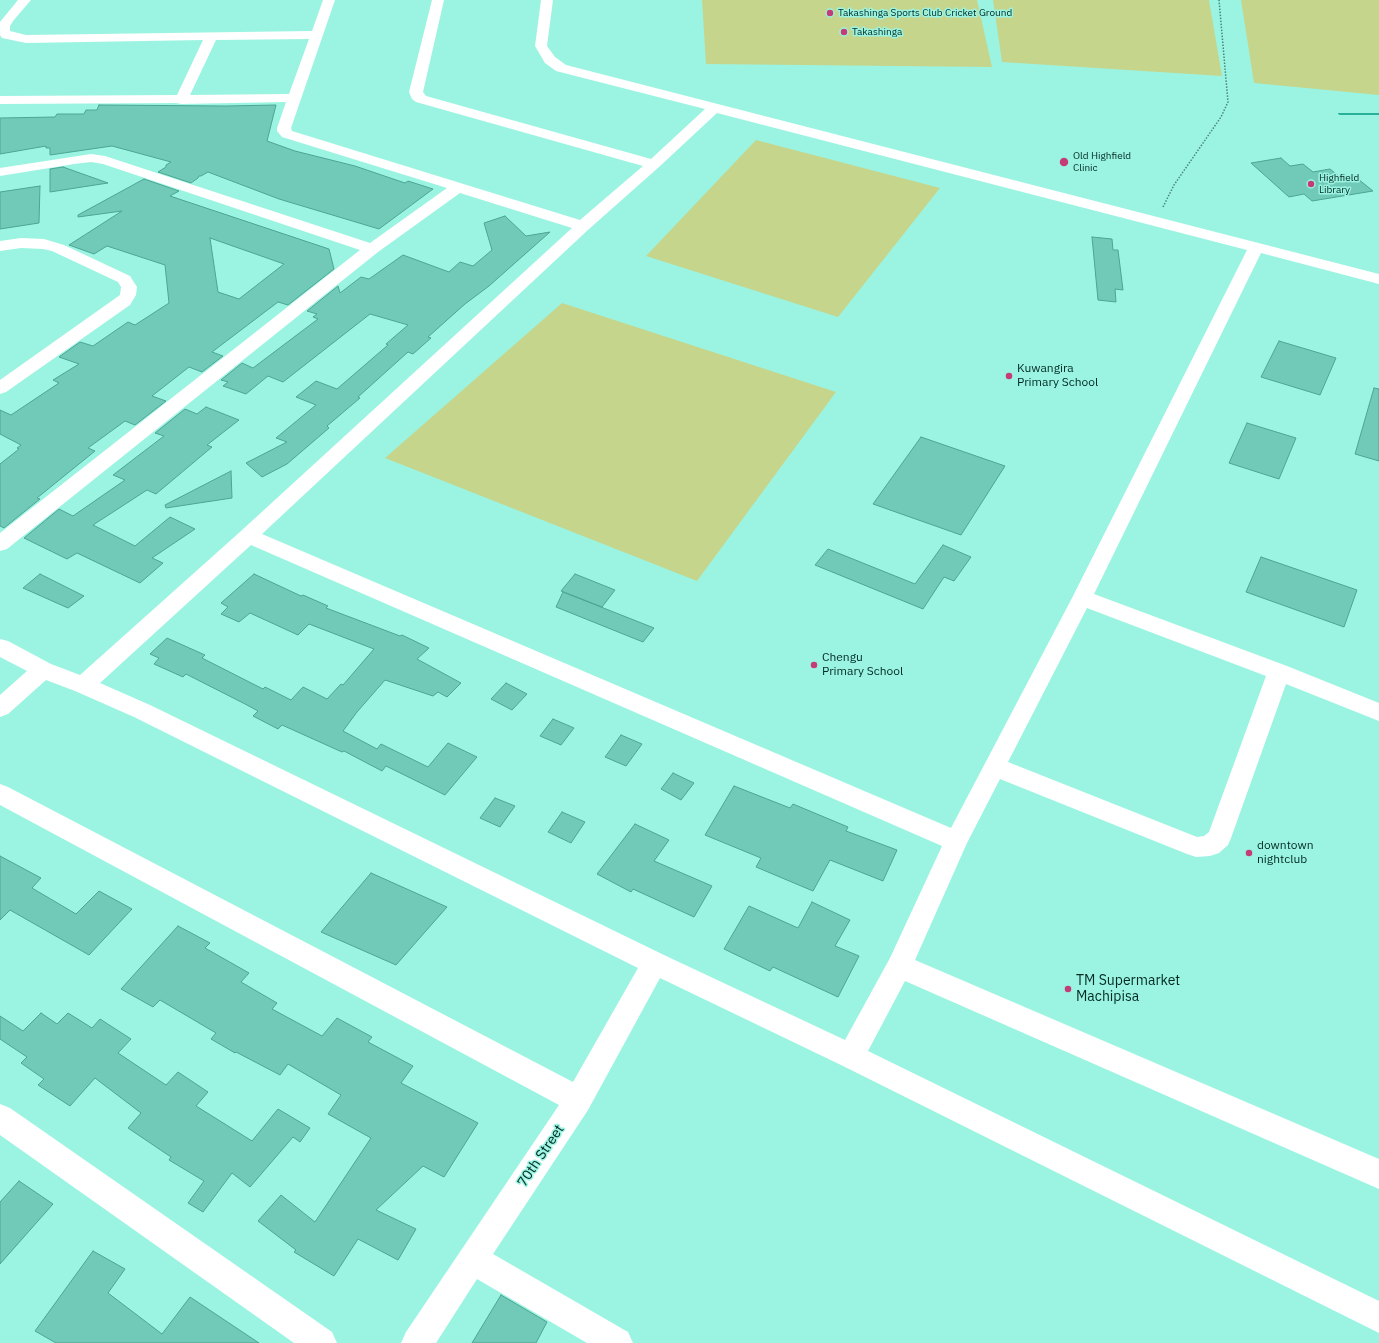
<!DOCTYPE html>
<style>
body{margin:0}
canvas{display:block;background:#9bf4e1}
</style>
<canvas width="1379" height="1343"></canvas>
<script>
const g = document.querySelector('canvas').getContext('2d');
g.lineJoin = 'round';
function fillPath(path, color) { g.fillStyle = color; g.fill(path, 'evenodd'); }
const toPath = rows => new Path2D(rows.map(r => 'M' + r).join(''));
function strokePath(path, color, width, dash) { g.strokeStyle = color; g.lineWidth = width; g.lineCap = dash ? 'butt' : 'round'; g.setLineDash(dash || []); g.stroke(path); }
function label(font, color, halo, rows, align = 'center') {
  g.font = font + ' "IBM Plex Sans",sans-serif'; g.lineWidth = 3; g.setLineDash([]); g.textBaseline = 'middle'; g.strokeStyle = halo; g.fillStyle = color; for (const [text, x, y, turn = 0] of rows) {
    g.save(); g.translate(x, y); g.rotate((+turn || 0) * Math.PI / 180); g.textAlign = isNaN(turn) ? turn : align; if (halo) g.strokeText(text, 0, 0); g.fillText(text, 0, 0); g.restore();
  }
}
fillPath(toPath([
 [702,0,977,0,992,67,706,64],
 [993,0,1209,0,1222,76,1002,62],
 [1241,0,1379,0,1379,95,1254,83],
 [756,140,940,188,838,317,646,256],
 [562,303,836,392,697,581,385,458]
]), '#c5d58c');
fillPath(toPath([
 [1338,113,1379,113,1379,115,1340,115,1338,114,1338,113]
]), '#28b09a');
const building = toPath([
 [99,105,226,106,276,105,267,141,295,151,355,166,405,183,408,181,433,189,379,229,279,199,208,172,201,176,199,176,198,178,191,183,158,172,166,167,166,165,171,162,112,146,50,155,50,148,46,148,46,146,0,154,0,118,55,117,57,114,84,114,86,110,97,110,99,105],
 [1281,158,1290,166,1303,164,1313,172,1330,169,1340,177,1353,175,1373,191,1312,201,1304,194,1289,197,1251,163,1281,158],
 [63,167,108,183,50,192,50,169,63,167],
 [144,179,179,191,170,196,329,249,334,269,288,305,278,302,212,352,223,356,202,372,189,367,152,396,166,401,135,425,125,421,88,448,95,451,37,498,40,499,4,528,0,526,0,464,19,449,17,448,21,445,0,434,0,410,11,415,59,383,53,380,79,364,59,357,80,342,93,346,128,322,135,325,169,303,165,265,107,246,94,254,69,245,122,211,78,217,78,215,144,179],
 [210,238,284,264,239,299,218,292,210,238],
 [40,186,39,223,0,229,0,192,40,186],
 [505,216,526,236,550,232,489,286,465,304,428,337,431,338,413,354,408,352,358,397,360,398,327,426,329,428,287,464,262,477,246,463,287,442,276,438,316,405,296,397,316,381,337,389,388,345,386,344,408,325,370,314,283,382,268,376,246,394,223,386,228,382,221,380,242,363,253,368,318,319,313,317,317,314,307,311,338,286,340,293,361,277,369,279,403,255,449,272,460,262,473,266,492,250,484,223,505,216],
 [1092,237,1112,239,1113,250,1118,250,1123,290,1115,289,1116,302,1098,300,1092,237],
 [1279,341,1336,358,1320,395,1261,377,1279,341],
 [1374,388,1379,389,1379,461,1355,454,1374,388],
 [206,407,239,420,207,445,212,447,156,494,147,490,93,525,135,546,170,517,195,529,152,558,163,563,140,583,77,553,67,559,24,538,59,509,73,516,125,480,113,475,164,436,155,433,185,409,197,414,206,407],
 [1247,423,1296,438,1279,479,1229,463,1247,423],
 [921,437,1005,466,961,535,873,504,921,437],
 [231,471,232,498,166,508,165,505,231,471],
 [943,545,971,557,954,581,944,577,923,609,815,565,828,549,915,584,943,545],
 [1261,557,1357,590,1344,627,1246,592,1261,557],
 [40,574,84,596,68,608,23,588,40,574],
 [254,574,301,596,303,595,328,606,326,608,400,636,402,635,429,648,417,659,461,683,447,697,438,692,433,696,385,680,357,712,343,731,377,749,381,744,428,767,448,743,477,757,445,795,386,766,382,771,344,751,342,752,282,725,278,729,253,716,258,711,247,705,186,674,183,677,154,664,159,658,150,654,167,638,205,655,202,658,263,689,265,687,291,700,303,687,327,699,341,684,343,685,374,649,309,624,298,635,250,613,239,622,221,614,228,607,221,603,254,574],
 [575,574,615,590,602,607,561,591,575,574],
 [563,592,654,628,643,642,556,607,563,592],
 [506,683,527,694,512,710,491,699,506,683],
 [553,719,574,728,561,745,540,736,553,719],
 [621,735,642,744,626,766,605,757,621,735],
 [673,773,694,783,681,800,661,789,673,773],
 [734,786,790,808,793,804,848,827,846,831,897,850,883,881,830,860,813,891,756,867,761,858,705,835,734,786],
 [495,798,515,806,500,827,480,818,495,798],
 [562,812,585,822,571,843,548,832,562,812],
 [635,824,669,840,654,861,712,886,694,917,633,889,631,892,597,874,635,824],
 [0,856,41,878,32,888,76,914,99,891,132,909,89,955,10,910,0,920,0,856],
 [371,873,447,907,396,965,321,932,371,873],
 [812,902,850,920,835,946,859,956,838,997,773,967,770,971,724,949,749,906,798,928,812,902],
 [178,926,210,943,205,948,249,973,241,982,277,1003,272,1009,322,1036,337,1018,372,1037,368,1042,413,1066,401,1083,478,1123,444,1177,423,1166,376,1210,416,1229,398,1260,358,1239,334,1276,294,1252,296,1250,258,1221,281,1195,315,1222,371,1138,328,1114,341,1095,288,1064,280,1075,236,1052,235,1053,211,1039,216,1033,160,1000,153,1007,121,989,178,926],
 [41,1013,57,1024,68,1013,92,1028,100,1019,131,1039,118,1053,166,1085,178,1072,208,1092,196,1106,252,1141,278,1109,310,1128,300,1142,293,1137,250,1187,232,1173,203,1212,188,1203,204,1181,169,1160,171,1157,128,1128,141,1113,95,1078,70,1106,38,1085,44,1079,21,1063,27,1057,0,1039,0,1016,23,1031,41,1013],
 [19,1181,53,1204,0,1264,0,1202,19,1181],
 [93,1251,125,1269,108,1293,162,1334,190,1297,259,1343,56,1343,35,1331,93,1251],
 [501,1295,547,1322,536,1343,472,1343,501,1295]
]);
fillPath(building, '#71cab7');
strokePath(building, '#4ca594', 1);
strokePath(toPath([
 [1163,207,1174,185,1221,117,1228,102,1219,0]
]), '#49877b', 1.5, [1.5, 1.5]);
fillPath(toPath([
 [18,0,31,0,13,21,10,26,10,31,26,35,312,31,323,0,335,0,291,128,292,131,580,220,643,166,416,102,412,99,409,92,432,0,444,0,423,92,426,96,651,159,705,109,556,71,545,63,535,46,541,0,553,0,547,46,555,57,566,65,1379,274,1379,284,1261,253,1094,594,1287,666,1379,703,1379,721,1286,684,1231,838,1228,845,1219,853,1210,856,1196,857,1187,854,1000,779,967,843,915,960,1379,1159,1379,1189,905,981,868,1051,1379,1301,1379,1333,841,1065,660,978,588,1110,493,1254,628,1332,633,1343,587,1343,477,1279,436,1343,401,1343,406,1332,559,1105,0,805,0,784,8,787,573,1082,638,968,134,717,75,691,46,680,8,714,0,717,0,695,27,671,0,657,0,639,8,641,51,664,80,675,241,531,572,228,460,193,378,252,7,549,0,551,0,533,360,250,103,164,91,162,74,164,0,176,0,168,91,154,105,156,370,243,447,188,282,137,277,131,277,128,286,102,181,104,176,103,0,104,0,96,177,95,203,40,26,43,2,38,0,35,0,22,18,0],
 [309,39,289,94,190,95,216,40,309,39],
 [717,113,1247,250,1072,598,951,828,262,534,589,229,659,167,717,113],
 [251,545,942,846,890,958,845,1040,664,955,150,705,100,683,251,545],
 [1087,608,1266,676,1209,832,1204,836,1197,837,1008,762,1087,608],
 [21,238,44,239,64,245,130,276,137,287,136,295,130,305,6,392,0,394,0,380,120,295,121,287,118,282,52,251,43,249,21,248,0,251,0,241,21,238],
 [0,1104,10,1108,332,1332,337,1343,294,1343,0,1135,0,1104]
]), '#fff');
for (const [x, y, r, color] of [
 [830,13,4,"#c53b76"],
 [844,32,4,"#c53b76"],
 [1064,162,5,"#c53b76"],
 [1311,184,4,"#c53b76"],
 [1009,376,4,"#c53b76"],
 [814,665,4,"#c53b76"],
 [1249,853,4,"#c53b76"],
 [1068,989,4,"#c53b76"]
]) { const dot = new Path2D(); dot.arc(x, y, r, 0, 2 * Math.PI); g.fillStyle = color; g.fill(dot); strokePath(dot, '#9bf4e1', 1.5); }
label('10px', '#012923', '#9bf4e1', [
 ["Takashinga Sports Club Cricket Ground",838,13],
 ["Takashinga",852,32],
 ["Old Highfield",1073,156],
 ["Clinic",1073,168],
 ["Highfield",1319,178],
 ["Library",1319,190]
], 'left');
label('12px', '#012923', '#9bf4e1', [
 ["Kuwangira",1017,369],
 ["Primary School",1017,383],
 ["Chengu",822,658],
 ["Primary School",822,672],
 ["downtown",1257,846],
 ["nightclub",1257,860]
], 'left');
label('14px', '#012923', '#9bf4e1', [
 ["TM Supermarket",1076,981],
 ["Machipisa",1076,997]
], 'left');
label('14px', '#012923', '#9bf4e1', [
 ["70th Street",541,1156,-56]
]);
</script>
